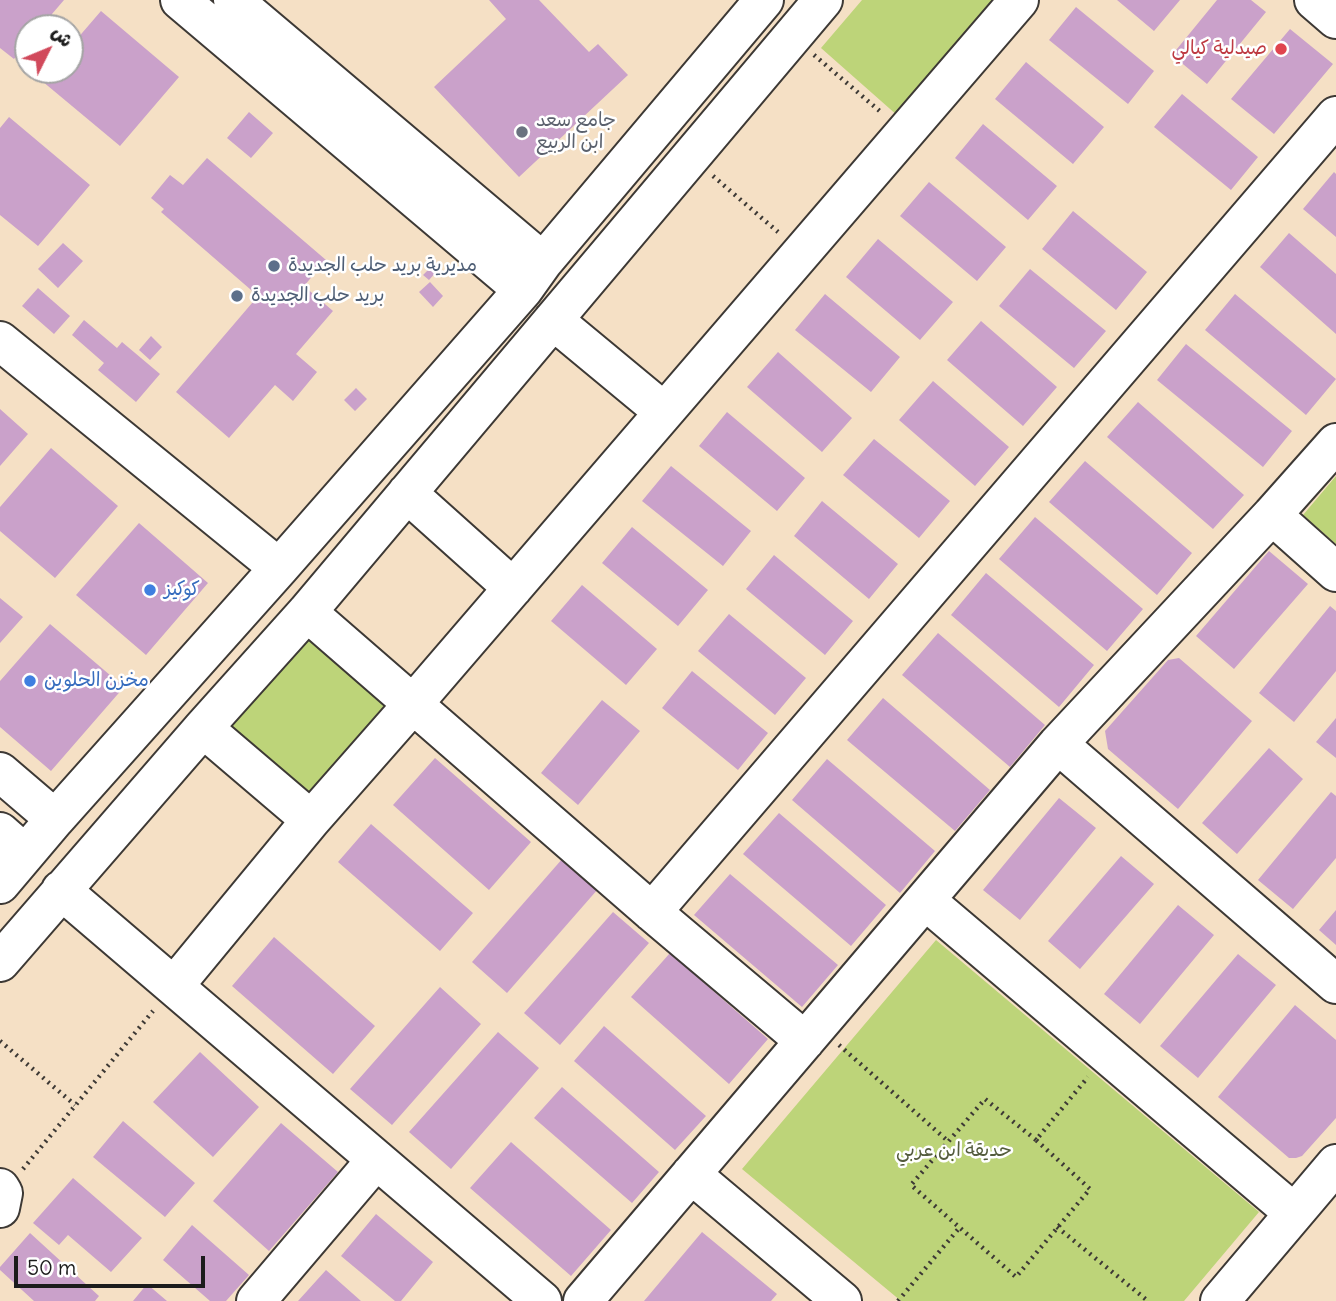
<!DOCTYPE html>
<meta charset="utf-8">
<style>
body{margin:0}
#map{position:relative;width:1336px;height:1301px;overflow:hidden;background:#f5e0c5;font-family:Delius,"Playpen Sans Arabic",sans-serif}
canvas{display:block}
.north{position:absolute;left:14px;top:14px;width:70px;height:70px;box-sizing:border-box;background:#fff;border:2px solid #a4a4a4;border-radius:50%;rotate:47deg;font-size:19px;font-weight:700;line-height:28px;text-align:center;color:#1c1c1c}
.north::after{content:'';display:block;margin:auto;width:24px;height:32px;background:#d1495b;clip-path:polygon(50% 0,100% 100%,50% 72%,0 100%)}
.scale{position:absolute;left:14px;top:1256px;width:191px;height:32px;box-sizing:border-box;border:4px solid #1c1c1c;border-top:0;padding-left:9px;font-size:21px;line-height:24px;white-space:nowrap;color:#1c1c1c;-webkit-text-stroke:5px #fff;paint-order:stroke}
</style>
<div id="map">
<canvas width="1336" height="1301"></canvas>
<div class="north">ش</div>
<div class="scale">50 m</div>
</div>
<script>
const g = document.querySelector('canvas').getContext('2d');
g.lineJoin = 'round';
function fillPath(path, color) { g.fillStyle = color; g.fill(path, 'evenodd'); }
const toPath = rows => new Path2D(rows.map(r => 'M' + r).join(''));
function strokePath(path, color, width, dash) { g.strokeStyle = color; g.lineWidth = width; g.lineCap = dash ? 'butt' : 'round'; g.setLineDash(dash || []); g.stroke(path); }
function label(font, color, halo, rows, align = 'center') {
  g.font = font + ' Delius,"Playpen Sans Arabic",sans-serif'; g.lineWidth = 5; g.setLineDash([]); g.textBaseline = 'middle'; g.strokeStyle = halo; g.fillStyle = color; for (const [text, x, y, turn = 0] of rows) {
    g.save(); g.translate(x, y); g.rotate((+turn || 0) * Math.PI / 180); g.textAlign = isNaN(turn) ? turn : align; if (halo) g.strokeText(text, 0, 0); g.fillText(text, 0, 0); g.restore();
  }
}
fillPath(toPath([
 [862,0,998,0,898,116,821,48],
 [1336,476,1336,544,1303,515],
 [308,631,389,700,304,799,224,730],
 [936,940,1259,1212,1184,1301,901,1301,742,1169]
]), '#bdd479');
fillPath(toPath([
 [0,0,64,0,40,28,28,28,28,43,14,59,0,48],
 [489,0,539,0,589,52,598,44,628,75,519,177,434,87,506,19],
 [1117,0,1180,0,1154,31],
 [1217,0,1251,0,1266,12,1207,84,1172,55],
 [1076,7,1154,71,1128,104,1049,40],
 [101,11,179,77,120,146,42,81,51,70,70,70,70,47],
 [1290,29,1333,64,1274,134,1231,99],
 [1026,62,1104,127,1073,164,995,99],
 [1182,94,1258,157,1231,190,1154,127],
 [249,112,273,133,251,158,227,138],
 [9,117,90,185,38,246,0,215,0,128],
 [983,124,1057,186,1028,220,955,158],
 [207,158,326,260,304,286,333,311,296,354,317,372,293,401,275,385,229,438,176,392,258,296,161,212,164,209,151,198,170,175,183,185],
 [1334,172,1336,174,1336,237,1303,209],
 [929,182,1006,247,977,281,900,216],
 [1073,211,1147,272,1116,310,1042,249],
 [1289,233,1336,274,1336,334,1260,267],
 [878,239,953,302,920,340,846,277],
 [63,243,83,261,58,288,38,269],
 [433,265,438,270,429,280,423,275],
 [1030,269,1106,331,1074,368,999,306],
 [430,282,443,296,433,307,419,292],
 [38,288,70,316,54,334,22,306],
 [825,294,900,357,871,392,795,330],
 [1235,294,1336,379,1306,415,1205,330],
 [84,320,117,348,122,342,160,374,136,402,98,370,104,363,72,335],
 [981,321,1057,387,1023,426,947,360],
 [151,336,162,347,150,360,139,350],
 [1186,344,1292,431,1263,467,1157,380],
 [778,352,852,418,822,452,747,387],
 [933,381,1009,447,975,486,899,420],
 [356,388,367,399,355,411,344,400],
 [1138,402,1244,495,1213,529,1107,437],
 [0,409,28,434,0,466],
 [727,412,805,478,777,511,699,446],
 [874,439,950,501,919,538,843,475],
 [51,448,118,506,55,578,0,531,0,507],
 [1085,461,1192,553,1157,595,1049,502],
 [671,466,751,531,723,566,642,501],
 [822,501,898,564,869,599,794,536],
 [1035,517,1143,609,1107,651,999,559],
 [139,523,208,583,146,655,76,595],
 [632,527,708,590,678,626,602,563],
 [1269,551,1308,584,1234,669,1196,636],
 [774,555,853,621,825,655,746,589],
 [986,573,1094,665,1059,707,951,615],
 [582,585,657,649,626,685,551,621],
 [0,598,23,617,0,643],
 [1330,606,1336,611,1336,671,1294,722,1259,693],
 [729,614,806,678,775,715,698,651],
 [50,624,124,687,51,771,0,727,0,681],
 [938,633,1045,725,1010,767,902,675],
 [1179,658,1252,721,1178,809,1108,749,1105,731,1168,660],
 [692,671,768,733,738,770,662,708],
 [883,698,990,790,955,831,847,740],
 [602,700,640,731,578,805,541,773],
 [1336,718,1336,758,1316,742],
 [1269,748,1303,779,1237,854,1202,823],
 [435,758,531,842,489,890,393,805],
 [827,759,935,851,900,893,792,800],
 [1331,792,1336,796,1336,858,1293,909,1258,880],
 [1059,798,1096,828,1020,920,983,890],
 [779,813,886,905,851,946,743,854],
 [371,824,473,913,440,951,338,862],
 [1121,856,1154,884,1080,969,1048,941],
 [563,858,598,889,507,993,472,962],
 [730,874,838,965,802,1007,694,915],
 [1178,905,1214,935,1140,1024,1104,994],
 [1336,910,1336,945,1319,930],
 [613,912,649,943,560,1045,524,1013],
 [274,937,375,1026,333,1074,232,986],
 [670,953,768,1039,729,1084,631,997],
 [1238,954,1276,985,1198,1078,1160,1046],
 [440,987,481,1024,392,1125,350,1089],
 [1295,1005,1336,1040,1336,1118,1302,1156,1296,1158,1289,1158,1218,1097],
 [604,1026,706,1116,675,1150,574,1061],
 [498,1032,539,1068,451,1169,409,1132],
 [200,1052,259,1107,213,1157,153,1102],
 [562,1087,659,1172,632,1203,534,1118],
 [123,1121,195,1183,165,1217,93,1157],
 [281,1123,338,1172,269,1251,213,1201],
 [511,1142,611,1230,571,1276,470,1188],
 [73,1178,142,1238,111,1272,68,1235,59,1245,33,1223],
 [376,1214,433,1262,401,1301,395,1301,341,1256],
 [192,1225,249,1275,226,1301,210,1301,163,1260],
 [702,1232,777,1294,771,1301,644,1301],
 [30,1233,99,1296,95,1301,34,1301,0,1270,0,1267],
 [326,1270,361,1301,298,1301],
 [147,1284,167,1301,133,1301]
]), '#caa1ca');
const minor = toPath([
 [180,0,523,290],
 [233,0,543,262],
 [1314,0,1336,19],
 [553,320,664,412],
 [0,341,279,568],
 [407,493,513,588],
 [1272,515,1336,572],
 [307,612,652,912,805,1041],
 [203,728,311,820],
 [1058,744,1336,984],
 [0,772,55,819],
 [0,832,25,854],
 [0,884,55,819,279,568,523,290,543,262,764,0],
 [61,890,542,1301],
 [925,900,1294,1213],
 [652,912,1336,116],
 [0,962,203,728,307,612,823,0],
 [174,986,311,820,413,704,1019,0],
 [691,1174,842,1301],
 [0,1188,3,1193,0,1208],
 [256,1301,376,1160],
 [583,1301,1058,744,1272,515,1336,443],
 [1220,1301,1336,1164]
]);
strokePath(minor, '#3d3935', 42);
strokePath(toPath([
 [814,55,882,113],
 [713,176,778,232],
 [0,1041,75,1105],
 [839,1045,949,1142],
 [1036,1140,985,1099,911,1185,1016,1277,1090,1189,1036,1140,1088,1077],
 [23,1169,153,1011],
 [1057,1227,1148,1301],
 [898,1301,960,1227]
]), '#3d3935', 4.5, [2, 5]);
strokePath(minor, '#fff', 38);
for (const [x, y, r, color] of [
 [1281,49,7,"#e0444e"],
 [522,132,7,"#6b7280"],
 [274,266,7,"#5c6f8a"],
 [237,296,7,"#5c6f8a"],
 [150,590,7,"#3f7fe0"],
 [30,681,7,"#3f7fe0"]
]) { const dot = new Path2D(); dot.arc(x, y, r, 0, 2 * Math.PI); g.fillStyle = color; g.fill(dot); strokePath(dot, '#fff', 2.5); }
label('19px', '#be3a42', '#fff', [
 ["صيدلية كيالي",1267,49]
], 'right');
label('19px', '#5b616d', '#fff', [
 ["جامع سعد",536,121],
 ["ابن الربيع",536,143]
], 'left');
label('19px', '#4e5e75', '#fff', [
 ["مديرية بريد حلب الجديدة",288,266],
 ["بريد حلب الجديدة",251,296]
], 'left');
label('19px', '#366cbe', '#fff', [
 ["كوكيز",164,590],
 ["مخزن الحلوين",44,681]
], 'left');
label('19px', '#545c3d', '#fff', [
 ["حديقة ابن عربي",954,1151]
]);
</script>
